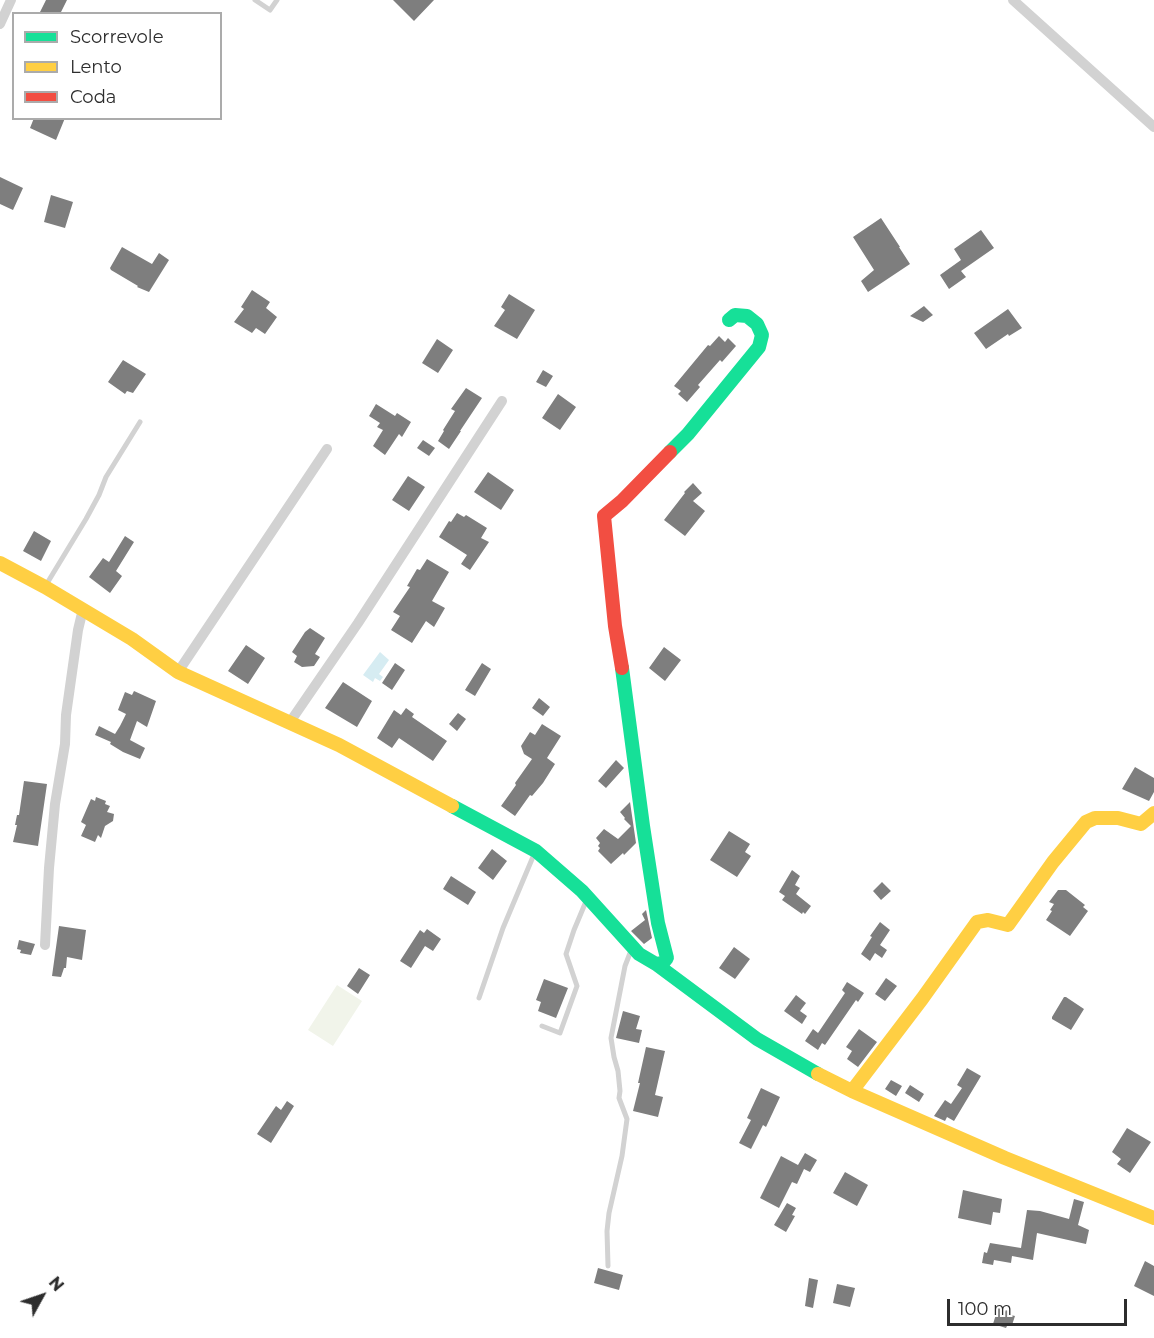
<!DOCTYPE html>
<style>
body{margin:0}
#map{position:relative;width:1154px;height:1338px;overflow:hidden;background:#fff;font-family:Montserrat,sans-serif}
canvas{display:block}
.legend{position:absolute;left:12px;top:12px;width:210px;height:108px;box-sizing:border-box;background:#fff;border:2px solid #ababab;margin:0;padding:8px 10px;list-style:none;font-size:18px;color:#2d2d2d}
.legend li{display:flex;align-items:center;gap:12px;height:30px}
.legend b{width:30px;border:2px solid #ababab}
.north{position:absolute;left:12px;top:1266px;width:60px;height:60px;-webkit-text-stroke:4px #fff;paint-order:stroke;rotate:50deg;font-size:16px;font-weight:700;line-height:24px;text-align:center;color:#2d2d2d}
.north::after{content:'';display:block;margin:auto;width:21px;height:27px;background:#2d2d2d;clip-path:polygon(50% 0,100% 100%,50% 72%,0 100%)}
.scale{position:absolute;left:947px;top:1299px;width:180px;height:27px;box-sizing:border-box;border:3px solid #2d2d2d;border-top:0;padding-left:8px;font-size:18px;line-height:21px;white-space:nowrap;color:#2d2d2d;-webkit-text-stroke:4px #fff;paint-order:stroke}
</style>
<div id="map">
<canvas width="1154" height="1338"></canvas>
<ul class="legend">
<li><b style="height:8px;background:#16e098"></b>Scorrevole</li>
<li><b style="height:8px;background:#ffcf43"></b>Lento</li>
<li><b style="height:8px;background:#f24e42"></b>Coda</li>
</ul>
<div class="north">N</div>
<div class="scale">100 m</div>
</div>
<script>
const g = document.querySelector('canvas').getContext('2d');
g.lineJoin = 'round';
function fillPath(path, color) { g.fillStyle = color; g.fill(path, 'evenodd'); }
const toPath = rows => new Path2D(rows.map(r => 'M' + r).join(''));
function strokePath(path, color, width, dash) { g.strokeStyle = color; g.lineWidth = width; g.lineCap = dash ? 'butt' : 'round'; g.setLineDash(dash || []); g.stroke(path); }
fillPath(toPath([
 [337,985,362,1001,333,1046,308,1030]
]), '#f1f4ea');
fillPath(toPath([
 [380,652,389,660,379,674,383,677,380,681,375,678,373,682,363,675]
]), '#d6ecf2');
fillPath(toPath([
 [46,0,67,0,60,14,39,14],
 [393,0,434,0,414,21],
 [34,118,65,118,56,140,30,128],
 [0,177,23,188,13,210,0,204],
 [51,195,73,202,65,228,44,222],
 [881,218,900,247,899,247,910,264,868,292,861,281,874,270,853,237],
 [981,230,994,248,961,271,966,277,949,289,940,275,961,260,954,249],
 [122,247,152,264,159,253,169,260,149,292,137,287,138,286,111,270,110,268],
 [252,290,270,302,266,308,277,317,265,334,256,328,252,333,234,322,244,309,241,307],
 [509,294,535,310,517,339,494,326,505,310,501,307],
 [924,306,933,315,923,322,910,316],
 [1008,309,1022,328,1009,336,1008,334,986,349,974,333],
 [719,336,725,342,728,338,736,346,722,362,720,360,698,385,700,387,687,402,678,394,681,391,674,386,708,345,710,346],
 [437,339,453,350,438,373,422,363],
 [123,360,146,374,133,393,127,391,125,394,108,382],
 [543,370,553,376,546,387,536,382],
 [466,388,482,398,460,431,461,431,449,449,438,441,444,431,443,430,455,411,451,409],
 [558,394,576,407,560,430,542,418],
 [376,404,395,416,397,413,411,422,402,437,399,434,385,455,373,446,383,430,377,427,380,423,369,416],
 [423,440,435,448,429,456,417,448],
 [488,472,514,490,501,510,474,492],
 [408,476,425,487,409,511,392,500],
 [693,483,702,493,693,501,705,511,685,536,664,520,685,493,684,492],
 [457,513,464,517,466,515,487,528,481,538,489,542,470,570,461,564,467,555,439,537,449,521,451,522],
 [34,531,51,541,41,561,23,551],
 [125,536,134,542,116,571,122,576,110,593,89,577,103,558,109,562],
 [427,559,449,572,432,601,445,608,434,627,426,621,412,643,391,630,400,616,393,612,410,587,407,586,417,569,420,570],
 [310,628,325,638,315,654,320,657,314,666,302,667,294,662,297,656,292,652,305,632],
 [246,645,265,658,248,684,228,671],
 [664,647,681,660,665,681,649,668],
 [395,663,405,670,392,690,382,683],
 [482,663,491,669,475,696,465,690],
 [343,682,372,701,357,727,325,708],
 [134,691,156,701,147,727,137,721,130,740,145,748,140,759,123,752,110,744,111,742,95,735,99,726,115,734,120,726,126,714,118,710,125,692,132,695],
 [539,698,550,707,543,716,532,708],
 [406,708,414,714,412,717,447,741,433,761,399,738,392,748,377,738,394,710,401,715],
 [458,713,466,719,457,731,449,724],
 [542,724,561,736,547,758,555,764,543,783,532,796,530,795,515,816,501,806,516,785,515,783,532,759,524,754,521,746,530,732,535,735],
 [616,760,624,768,606,788,598,781],
 [1135,767,1154,778,1154,792,1149,801,1122,789],
 [24,781,47,784,38,846,13,842,17,825,15,825,17,815,19,815],
 [96,797,106,801,105,804,110,806,107,812,114,814,113,821,105,826,101,838,98,835,95,842,81,836,86,825,81,822,91,799,95,801],
 [630,802,636,843,624,855,623,853,611,864,598,851,600,848,598,846,600,843,596,838,604,829,618,839,631,826,624,819,625,818,620,812],
 [729,831,750,844,745,852,751,856,737,877,710,860],
 [492,849,507,861,493,880,478,868],
 [792,870,800,876,795,885,800,888,796,894,811,906,805,914,803,912,802,914,782,900,785,896,779,892],
 [451,876,476,892,468,905,443,889],
 [882,882,891,891,881,900,873,891],
 [1058,890,1066,890,1085,905,1083,907,1088,911,1070,936,1046,920,1052,911,1050,910,1054,904,1049,902],
 [646,910,652,938,644,944,631,931,645,920,642,914],
 [880,922,890,930,880,945,887,950,882,958,875,953,870,961,861,954,872,937,870,936],
 [59,926,86,930,82,960,67,957,66,968,64,968,61,977,52,976],
 [427,929,441,939,433,951,425,946,411,968,400,961,420,930,424,933],
 [19,940,35,944,31,955,20,953,21,950,17,949],
 [734,947,750,959,735,979,719,968],
 [359,968,370,975,358,994,347,986],
 [886,978,897,986,885,1001,875,994],
 [544,979,568,988,556,1018,538,1011,541,1002,536,1000],
 [847,982,864,993,858,1002,856,1000,825,1045,822,1043,818,1050,805,1041,813,1029,818,1033,845,993,842,990],
 [796,995,806,1003,800,1011,807,1016,802,1024,784,1011],
 [1064,997,1066,997,1084,1009,1071,1030,1052,1019,1052,1017],
 [623,1011,640,1016,636,1029,642,1030,639,1043,616,1038],
 [859,1029,877,1042,858,1067,847,1059,852,1051,846,1047],
 [646,1047,665,1051,655,1095,663,1097,658,1117,633,1111,640,1083,638,1083],
 [967,1068,981,1076,954,1121,947,1117,945,1121,934,1116,945,1100,951,1104,962,1088,957,1085],
 [891,1080,902,1086,896,1096,885,1089],
 [910,1085,924,1094,919,1102,905,1093],
 [761,1088,780,1097,766,1127,763,1125,751,1149,739,1143,751,1120,747,1118],
 [287,1101,294,1106,271,1143,257,1134,276,1106,281,1110],
 [1127,1128,1151,1142,1130,1173,1117,1164,1121,1159,1112,1152],
 [805,1153,817,1160,810,1172,804,1169,797,1184,792,1182,779,1208,760,1198,781,1156,798,1165],
 [845,1172,868,1185,857,1206,833,1193],
 [963,1190,1002,1199,1000,1213,993,1212,991,1225,958,1218],
 [1074,1199,1084,1202,1078,1225,1089,1230,1086,1244,1037,1233,1033,1260,1012,1256,1011,1263,994,1260,993,1265,982,1263,984,1252,987,1253,990,1243,1021,1248,1027,1210,1040,1211,1069,1219],
 [787,1203,796,1208,792,1215,795,1216,786,1232,774,1225],
 [1145,1261,1154,1266,1154,1296,1134,1286],
 [598,1268,623,1275,619,1290,594,1283],
 [809,1278,818,1280,813,1308,805,1306],
 [837,1284,855,1288,850,1307,833,1303],
 [998,1308,1012,1312,1011,1315,1015,1316,1012,1325,1008,1324,1006,1328,993,1324]
]), '#7e7e7e');
strokePath(toPath([
 [255,0,270,10,277,0],
 [46,585,86,519,99,495,106,477,140,422],
 [479,998,503,928,535,852],
 [542,1026,560,1033,577,986,566,954,574,930,587,899],
 [608,1266,607,1231,609,1213,622,1156,627,1119,619,1098,620,1091,618,1071,614,1057,611,1038,625,966,632,948]
]), '#d2d2d2', 5);
strokePath(toPath([
 [1013,0,1154,127],
 [0,24,11,0],
 [178,672,327,449],
 [290,722,358,623,502,401],
 [45,945,49,868,55,804,65,744,66,715,78,630,83,609]
]), '#d2d2d2', 10);
strokePath(toPath([
 [670,452,688,434,759,347,762,335,757,324,747,316,735,315,729,320],
 [622,668,643,826,658,923,667,958,663,963,656,964],
 [452,806,536,851,582,891,639,954,656,964,757,1039,818,1074]
]), '#16e098', 14);
strokePath(toPath([
 [0,563,45,587,132,639,178,672,339,745,452,806],
 [818,1074,852,1091,1005,1158,1154,1218],
 [852,1091,922,999,977,922,988,920,1008,925,1053,862,1086,822,1095,818,1118,818,1141,824,1154,813]
]), '#ffcf43', 14);
strokePath(toPath([
 [622,668,615,626,604,516,622,501,670,452]
]), '#f24e42', 14);
</script>
